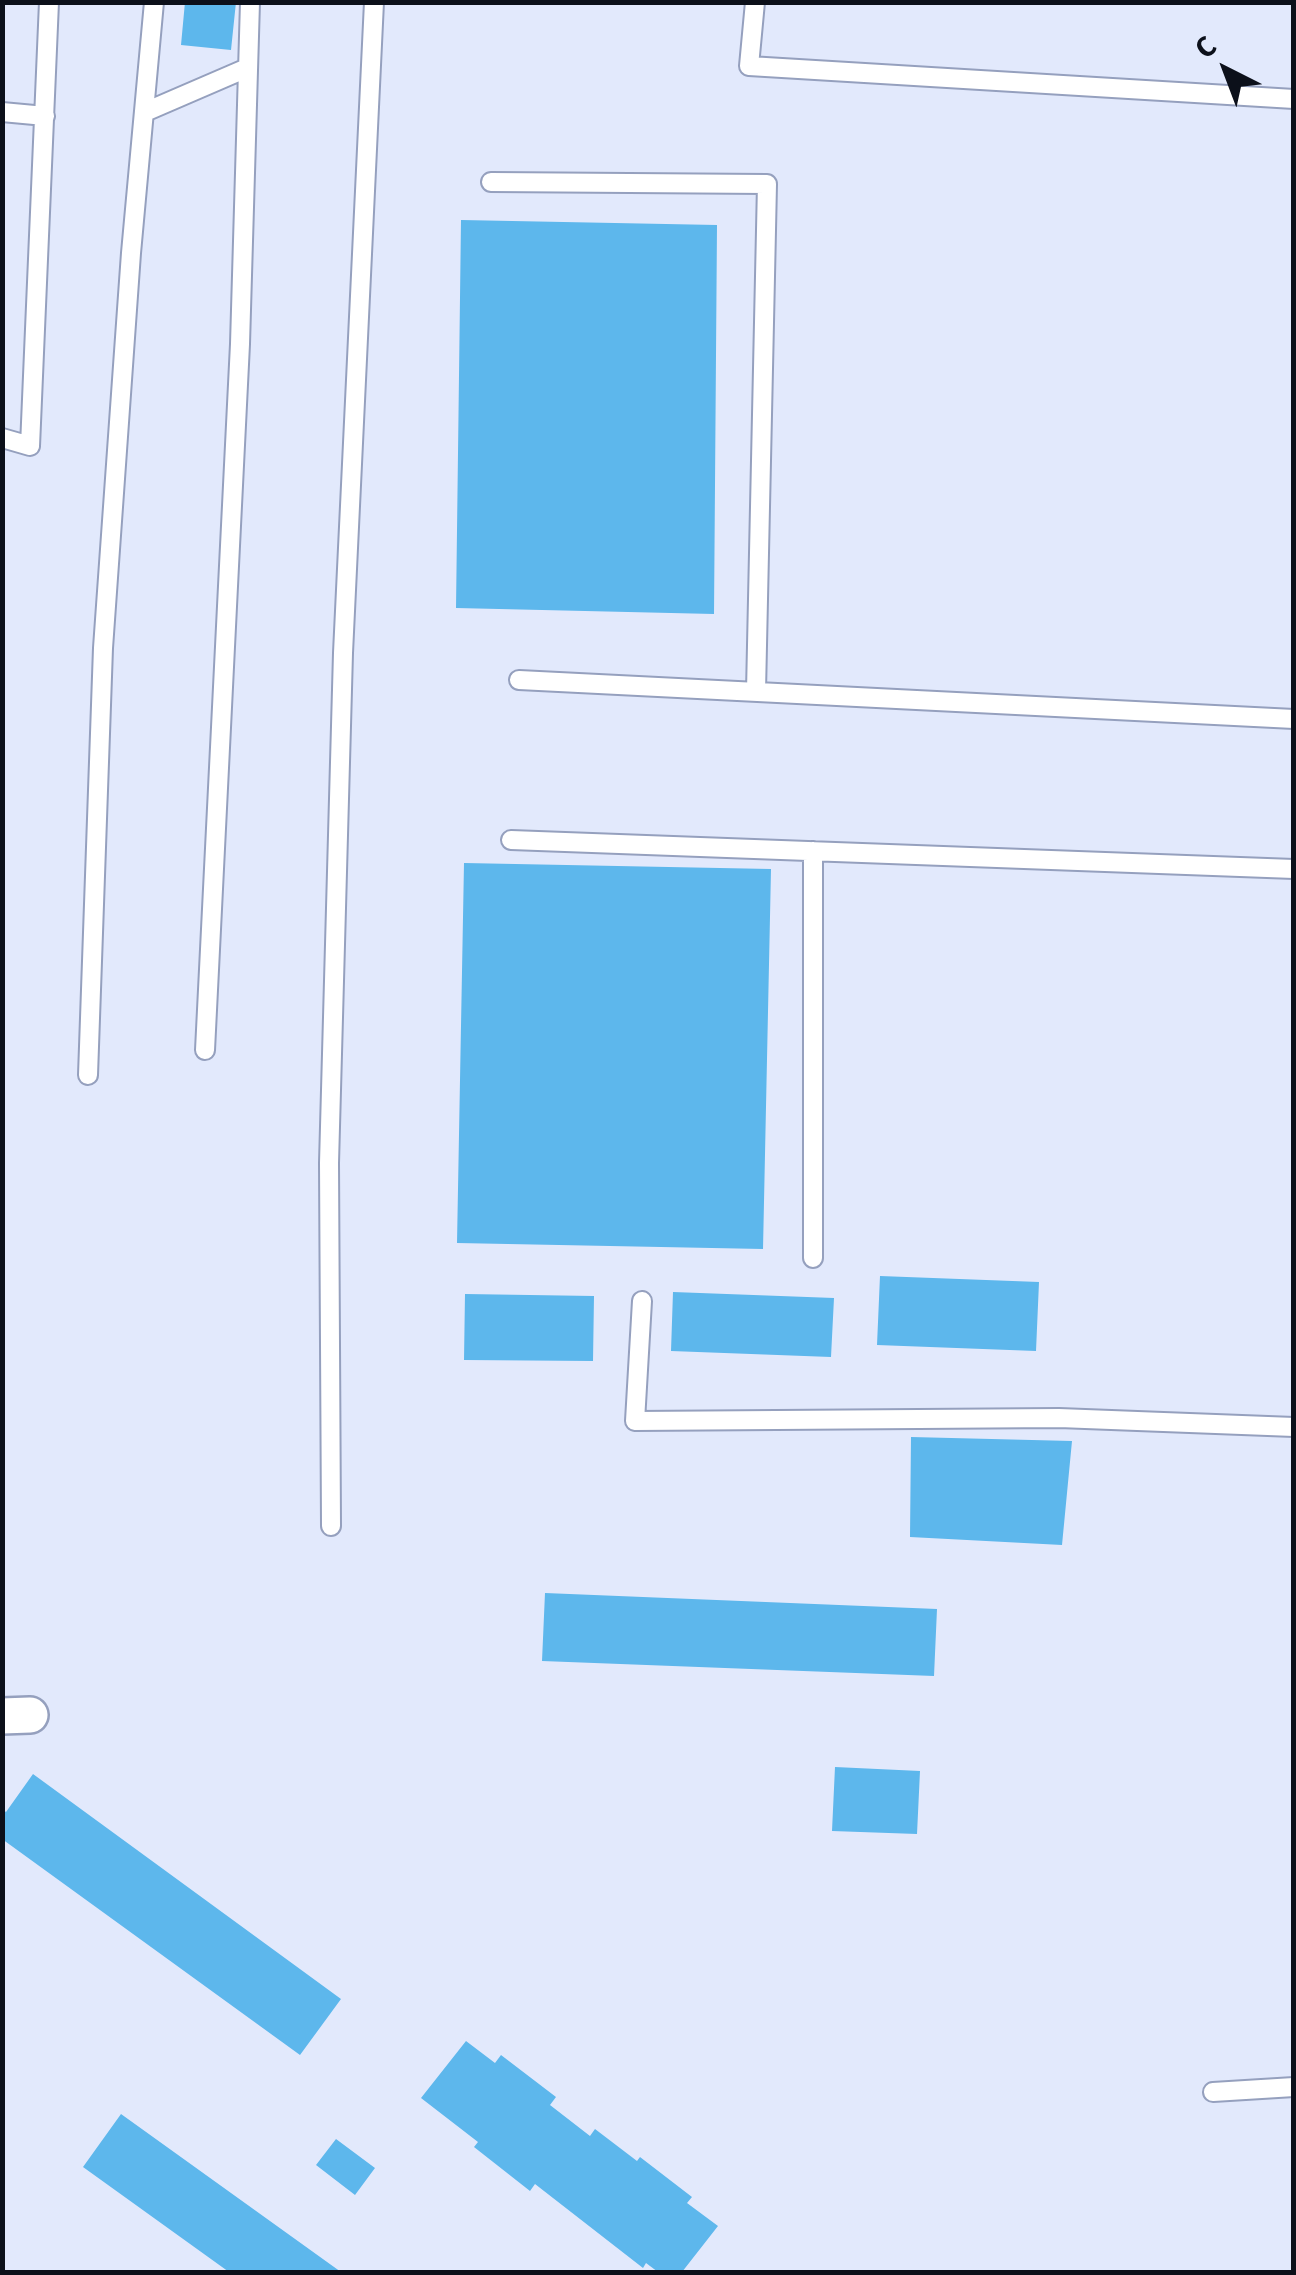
<!DOCTYPE html>
<meta charset="utf-8">
<style>
body{margin:0}
#map{position:relative;width:1296px;height:2275px;overflow:hidden;background:#e2e9fc;font-family:"Fira Sans",sans-serif}
canvas{display:block}
.frame{position:absolute;inset:0;border:5px solid #0c101a;pointer-events:none}
.north{position:absolute;left:1176px;top:20px;width:100px;height:100px;-webkit-text-stroke:8px #e2e9fc;paint-order:stroke;rotate:318deg;font-size:28px;font-weight:700;line-height:40px;text-align:center;color:#0c101a}
.north::after{content:'';display:block;margin:auto;width:35px;height:45px;background:#0c101a;clip-path:polygon(50% 0,100% 100%,50% 72%,0 100%)}
</style>
<div id="map">
<canvas width="1296" height="2275"></canvas>
<div class="frame"></div>
<div class="north">С</div>
</div>
<script>
const g = document.querySelector('canvas').getContext('2d');
g.lineJoin = 'round';
function fillPath(path, color) { g.fillStyle = color; g.fill(path, 'evenodd'); }
const toPath = rows => new Path2D(rows.map(r => 'M' + r).join(''));
function strokePath(path, color, width, dash) { g.strokeStyle = color; g.lineWidth = width; g.lineCap = dash ? 'butt' : 'round'; g.setLineDash(dash || []); g.stroke(path); }
fillPath(toPath([
 [185,2,236,2,231,50,181,45],
 [461,220,717,225,714,614,456,608],
 [464,863,771,869,763,1249,457,1243],
 [880,1276,1039,1282,1036,1351,877,1345],
 [673,1292,834,1298,831,1357,671,1351],
 [465,1294,594,1296,593,1361,464,1360],
 [911,1437,1072,1441,1062,1545,910,1537],
 [545,1593,937,1609,934,1676,542,1661],
 [835,1767,920,1771,917,1834,832,1831],
 [33,1774,341,1999,300,2055,2,1839,2,1809,6,1812],
 [466,2041,495,2063,501,2055,556,2097,550,2105,590,2136,595,2129,637,2161,640,2157,692,2197,687,2203,718,2226,682,2272,658,2272,646,2263,643,2268,535,2184,530,2191,474,2147,478,2142,421,2098],
 [121,2114,341,2272,229,2272,83,2167],
 [336,2139,375,2168,355,2195,316,2165]
]), '#5db7ec');
const lane = toPath([
 [755,2,749,66,1294,99],
 [2,112,45,116],
 [145,112,247,68],
 [491,182,767,184,756,691],
 [2,438,30,446,49,2],
 [519,680,1294,719],
 [511,840,1294,869],
 [205,1050,240,344,250,2],
 [88,1075,103,648,131,253,154,2],
 [813,1258,813,851],
 [642,1301,635,1421,1059,1418,1294,1427],
 [331,1526,329,1163,343,653,374,2],
 [1213,2092,1294,2087]
]);
const street = toPath([
 [2,1716,30,1715]
]);
strokePath(lane, '#95a0be', 22);
strokePath(street, '#95a0be', 40);
strokePath(lane, '#fff', 18);
strokePath(street, '#fff', 35);
</script>
